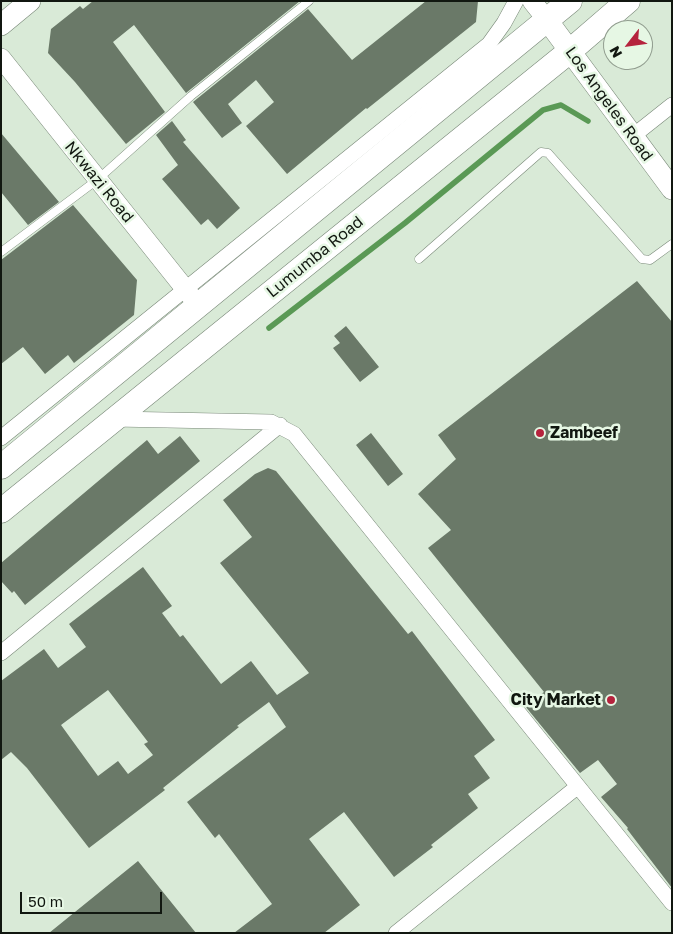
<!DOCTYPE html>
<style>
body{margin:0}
#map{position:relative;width:673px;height:934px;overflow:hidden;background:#d9ead7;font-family:"Golos Text",sans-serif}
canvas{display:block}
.frame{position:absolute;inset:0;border:2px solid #111710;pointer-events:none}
.north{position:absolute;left:603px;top:20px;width:50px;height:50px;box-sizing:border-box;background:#e6f7e4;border:1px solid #919d8f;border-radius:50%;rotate:240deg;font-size:14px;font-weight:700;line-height:20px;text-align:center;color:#111710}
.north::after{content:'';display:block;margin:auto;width:18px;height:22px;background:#b5233d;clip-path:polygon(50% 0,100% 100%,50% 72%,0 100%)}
.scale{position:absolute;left:20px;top:892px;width:142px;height:22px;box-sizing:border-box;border:2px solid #111710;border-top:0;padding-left:6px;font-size:15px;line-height:18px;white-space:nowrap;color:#111710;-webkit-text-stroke:4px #e6f7e4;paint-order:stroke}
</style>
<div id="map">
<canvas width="673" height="934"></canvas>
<div class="frame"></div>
<div class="north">N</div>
<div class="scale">50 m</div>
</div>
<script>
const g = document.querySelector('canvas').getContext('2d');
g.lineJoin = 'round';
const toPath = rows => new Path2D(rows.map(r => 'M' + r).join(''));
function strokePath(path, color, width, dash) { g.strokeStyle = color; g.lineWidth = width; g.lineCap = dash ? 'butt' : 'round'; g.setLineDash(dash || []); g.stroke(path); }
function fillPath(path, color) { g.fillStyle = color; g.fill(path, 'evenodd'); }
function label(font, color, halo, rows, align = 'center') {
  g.font = font + ' "Golos Text",sans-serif'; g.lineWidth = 5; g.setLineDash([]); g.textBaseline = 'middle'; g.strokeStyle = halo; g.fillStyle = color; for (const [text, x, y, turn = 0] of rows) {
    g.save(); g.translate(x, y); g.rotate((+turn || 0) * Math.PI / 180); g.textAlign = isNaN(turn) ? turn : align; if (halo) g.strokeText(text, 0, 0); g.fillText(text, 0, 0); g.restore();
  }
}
strokePath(toPath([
 [269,328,405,223,543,110,561,105,588,121]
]), '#5a9955', 5.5);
fillPath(toPath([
 [93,1,300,1,186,93,134,25,113,42,165,112,126,144,75,82,48,53,51,29,80,6,83,9],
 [426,1,478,1,476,22,367,109,366,108,287,174,246,126,274,102,256,80,228,104,242,123,222,138,193,102,308,9,352,60],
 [172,121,186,140,183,142,240,208,217,229,208,219,201,225,162,179,178,165,156,135],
 [1,133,59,202,28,225,1,192],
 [73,205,137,280,134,315,74,363,68,355,45,374,23,347,1,364,1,260],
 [637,281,672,322,672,888,627,829,628,828,601,797,617,784,598,760,580,773,525,706,544,692,428,548,451,530,418,494,456,459,438,435],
 [346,326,379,367,360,382,333,348,340,343,334,336],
 [371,433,403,474,388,486,356,445],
 [180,436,200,461,25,605,14,591,12,593,1,581,1,563,147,440,158,454],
 [268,468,276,471,408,634,412,631,495,740,474,756,490,778,468,794,478,808,431,845,433,847,394,877,344,812,309,839,360,905,324,933,234,933,272,904,219,834,215,838,187,802,286,727,269,702,237,726,239,727,163,788,165,790,89,848,27,768,11,752,1,760,1,681,44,649,58,668,86,647,69,624,143,567,172,606,162,613,180,637,183,635,221,684,251,661,277,695,309,673,220,563,252,537,223,500,255,474],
 [108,690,148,742,144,744,153,755,128,774,118,761,98,776,61,725],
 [138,861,196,933,49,933]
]), '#6a7968');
const service = toPath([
 [1,252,97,180,191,96,309,1],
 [419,259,541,152,548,153,642,259,650,260,672,244]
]);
const minor = toPath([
 [633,136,672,105],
 [114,419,271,422,294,434,672,903],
 [1,438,489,44,504,23,516,1],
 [1,653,280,425],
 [396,933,577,787]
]);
const tertiary = toPath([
 [532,1,547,20],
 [1,58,198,305]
]);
const secondary = toPath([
 [547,20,672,189],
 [1,25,30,1]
]);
const primary = toPath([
 [1,467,570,1],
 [1,511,570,51,628,1]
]);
strokePath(service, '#798878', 9);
strokePath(minor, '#798878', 16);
strokePath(tertiary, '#798878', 20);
strokePath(secondary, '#798878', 22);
strokePath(primary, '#798878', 25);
strokePath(service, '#fff', 8);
strokePath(minor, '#fff', 15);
strokePath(tertiary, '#fff', 19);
strokePath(secondary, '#fff', 21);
strokePath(primary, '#fff', 24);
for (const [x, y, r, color] of [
 [540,433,5,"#b5233d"],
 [611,700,5,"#b5233d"]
]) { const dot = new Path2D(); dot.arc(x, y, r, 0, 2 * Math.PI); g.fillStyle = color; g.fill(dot); strokePath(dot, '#e6f7e4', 2); }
label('16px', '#111710', '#e6f7e4', [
 ["Los Angeles Road",609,104,54],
 ["Nkwazi Road",99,182,51],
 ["Lumumba Road",315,257,-39]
]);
label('bold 16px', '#111710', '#e6f7e4', [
 ["Zambeef",550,433],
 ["City Market",601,700,"right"]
], 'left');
</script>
